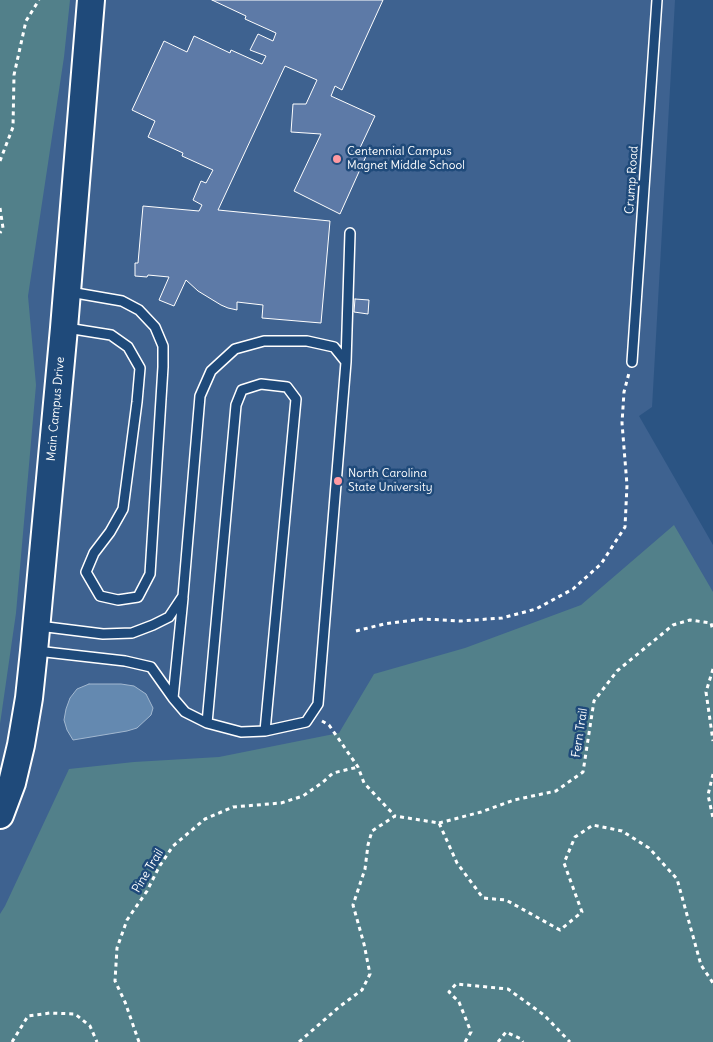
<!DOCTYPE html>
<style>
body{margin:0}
canvas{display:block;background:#2b5483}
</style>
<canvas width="713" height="1042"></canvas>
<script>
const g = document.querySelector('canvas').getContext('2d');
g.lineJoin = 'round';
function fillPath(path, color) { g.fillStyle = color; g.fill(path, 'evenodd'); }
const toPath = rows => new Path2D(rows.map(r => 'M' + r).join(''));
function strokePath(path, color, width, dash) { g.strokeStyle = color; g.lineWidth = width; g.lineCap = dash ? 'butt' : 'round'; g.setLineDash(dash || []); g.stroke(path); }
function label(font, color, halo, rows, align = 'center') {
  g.font = font + ' Delius,sans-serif'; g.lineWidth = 5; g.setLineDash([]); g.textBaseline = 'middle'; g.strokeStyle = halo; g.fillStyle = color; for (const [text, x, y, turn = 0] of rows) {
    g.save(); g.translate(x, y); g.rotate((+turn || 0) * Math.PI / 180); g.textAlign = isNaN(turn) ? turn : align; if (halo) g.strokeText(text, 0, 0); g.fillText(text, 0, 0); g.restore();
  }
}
fillPath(toPath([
 [0,0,675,0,652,407,639,416,713,545,713,1042,0,1042]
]), '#3e6290');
fillPath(toPath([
 [0,0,70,0,64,57,28,296,36,385,16,613,0,724],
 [674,525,713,592,713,1042,0,1042,0,914,5,906,69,769,134,762,219,757,339,733,374,674,465,648,581,605]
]), '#52808a');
const water = toPath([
 [89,684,121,684,134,686,146,694,153,708,151,715,137,728,127,731,73,740,67,730,64,720,66,709,70,698,77,689,89,684]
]);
fillPath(water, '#6489b0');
strokePath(water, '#a2b8d0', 1);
const building = toPath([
 [212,0,383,0,342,90,335,86,331,96,375,116,359,150,367,154,340,214,294,191,321,134,291,132,293,104,306,104,317,80,285,66,218,210,330,221,321,323,262,318,263,305,237,302,237,310,228,308,221,305,198,291,186,280,174,306,159,300,169,277,148,275,147,277,135,276,135,263,138,263,143,206,199,211,202,205,193,200,201,181,206,183,213,170,182,156,183,153,148,137,155,121,132,110,164,41,187,52,194,36,230,53,231,50,262,64,266,56,250,50,258,34,273,41,276,33,245,19,246,16,212,0],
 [355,299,369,300,368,314,354,312,355,299]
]);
fillPath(building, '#5d7aa7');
strokePath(building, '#fff', 1);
const service = toPath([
 [67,328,111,335,128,347,140,368,137,402,123,509,110,532,94,553,86,572,100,596,118,600,138,597,150,574,163,367,163,346,155,327,139,310,122,301,70,292],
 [346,362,350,233],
 [632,362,657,0],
 [37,651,125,661,151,667,173,698,185,712,207,723,241,732,265,731,306,722,318,704,346,362,334,347,307,341,264,341,235,349,211,371,200,396,183,596,169,617,153,625,132,633,103,634,39,626],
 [173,698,183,598],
 [207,723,236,405,242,390,261,384,287,387,296,399,265,731]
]);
const secondary = toPath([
 [0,815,12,783,21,745,29,698,34,651,64,328,91,0]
]);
strokePath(service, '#fff', 12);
strokePath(secondary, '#fff', 30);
strokePath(toPath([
 [0,161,13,127,14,75,26,21,39,0],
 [0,208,3,228,0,233],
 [356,631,384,624,423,619,461,621,502,618,536,609,573,589,601,564,625,527,627,485,622,423,624,392,629,373],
 [713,669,706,692,713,741],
 [322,721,329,725,358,767,364,783,395,816],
 [713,774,708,795,713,818],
 [439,823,481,812,514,800,556,791,583,772,594,701,617,671,673,625,690,620,711,623,713,631],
 [12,1042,28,1016,50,1013,75,1014,90,1026,97,1042],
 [139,1042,125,1002,115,981,117,948,127,920,147,891,159,867,173,846,205,819,233,807,281,803,303,796,323,782,333,773,358,767],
 [299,1042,339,1007,362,990,370,974,364,944,353,905,365,869,368,845,372,831,395,816,439,823,457,863,483,898,506,900,560,930,582,912,564,863,575,837,593,825,622,831,649,848,677,879,701,965,713,983],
 [465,1042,471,1032,459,1002,449,992,456,984,508,989,544,1015,570,1042],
 [498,1042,506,1032,521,1039,523,1042]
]), '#fff', 3, [4, 4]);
strokePath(service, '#1f4a7a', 9);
strokePath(secondary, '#1f4a7a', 26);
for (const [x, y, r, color] of [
 [337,159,5,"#ff9aa2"],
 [338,481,5,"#ff9aa2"]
]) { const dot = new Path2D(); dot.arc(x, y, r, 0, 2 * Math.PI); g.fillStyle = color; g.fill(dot); strokePath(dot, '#1f4a7a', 2); }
label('12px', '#fff', '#1f4a7a', [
 ["Centennial Campus",347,152],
 ["Magnet Middle School",347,166],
 ["North Carolina",348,474],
 ["State University",348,488]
], 'left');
label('12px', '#fff', '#1f4a7a', [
 ["Crump Road",632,180,-86],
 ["Main Campus Drive",56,409,-85],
 ["Fern Trail",580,733,-81],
 ["Pine Trail",148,871,-59]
]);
</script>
